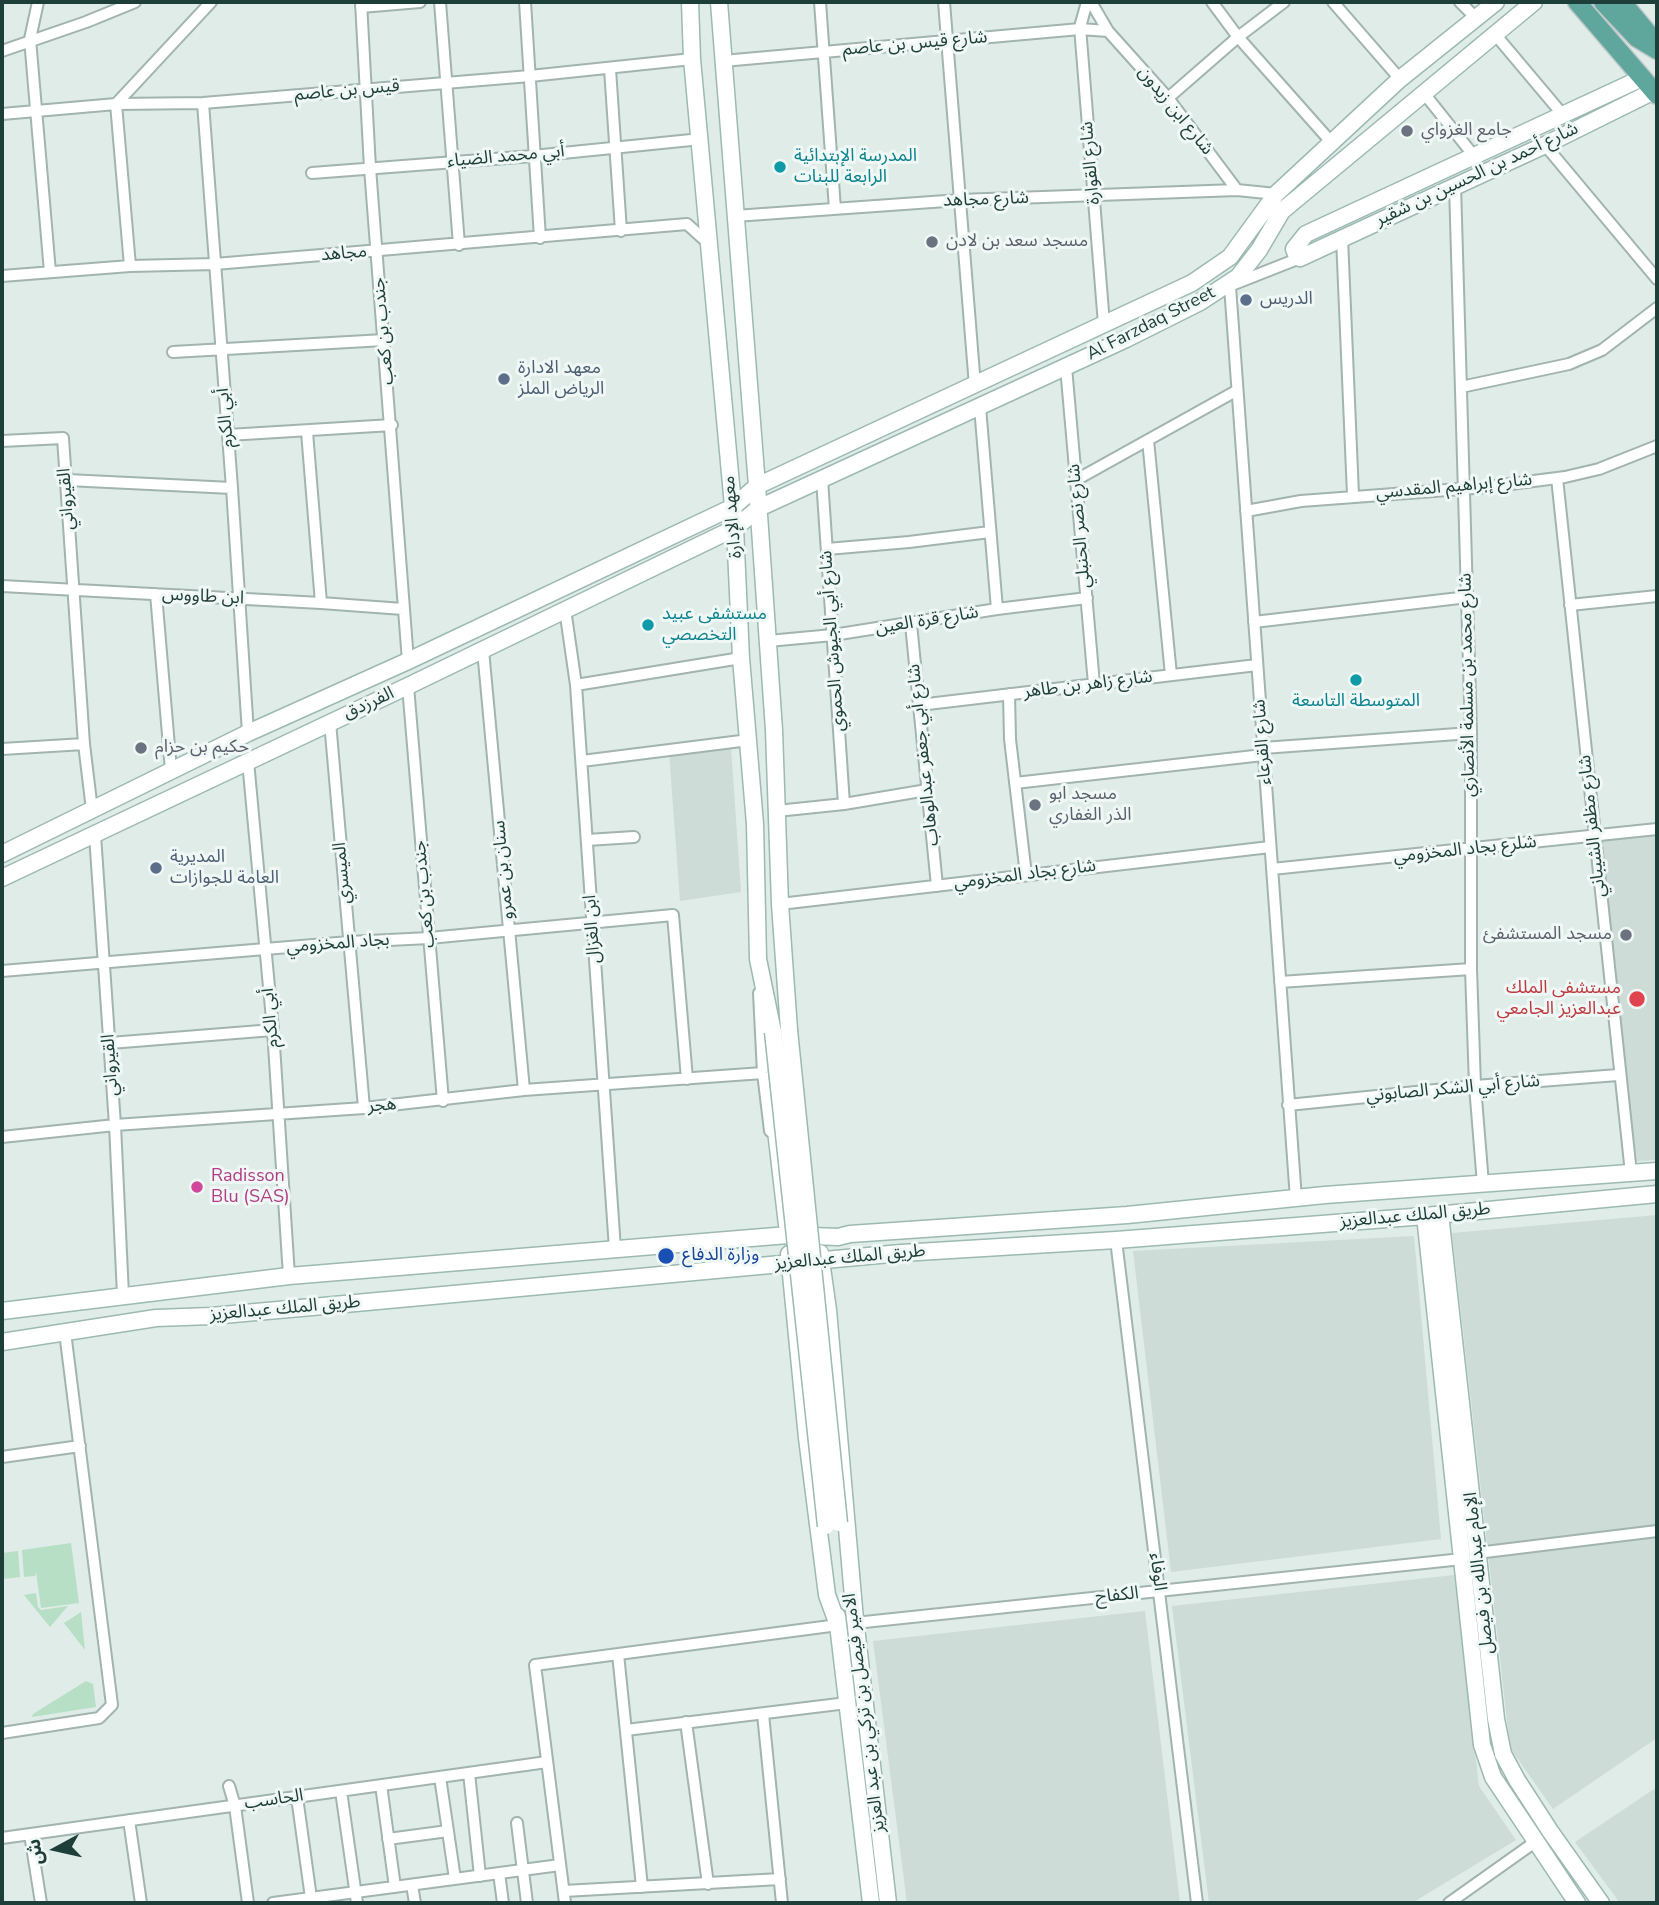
<!DOCTYPE html>
<meta charset="utf-8">
<style>
body{margin:0}
#map{position:relative;width:1659px;height:1905px;overflow:hidden;background:#dfece8;font-family:"Nunito Sans","Noto Sans Arabic",sans-serif}
canvas{display:block}
.frame{position:absolute;inset:0;border:4px solid #1e3e39;pointer-events:none}
.north{position:absolute;left:21px;top:1814px;width:70px;height:70px;-webkit-text-stroke:5px #f0f8f5;paint-order:stroke;rotate:262deg;font-size:19px;font-weight:700;line-height:28px;text-align:center;color:#1e3e39}
.north::after{content:'';display:block;margin:auto;width:24px;height:32px;background:#1e3e39;clip-path:polygon(50% 0,100% 100%,50% 72%,0 100%)}
</style>
<div id="map">
<canvas width="1659" height="1905"></canvas>
<div class="frame"></div>
<div class="north">ش</div>
</div>
<script>
const g = document.querySelector('canvas').getContext('2d');
g.lineJoin = 'round';
function fillPath(path, color) { g.fillStyle = color; g.fill(path, 'evenodd'); }
const toPath = rows => new Path2D(rows.map(r => 'M' + r).join(''));
function strokePath(path, color, width, dash) { g.strokeStyle = color; g.lineWidth = width; g.lineCap = dash ? 'butt' : 'round'; g.setLineDash(dash || []); g.stroke(path); }
function label(font, color, halo, rows, align = 'center') {
  g.font = font + ' "Nunito Sans","Noto Sans Arabic",sans-serif'; g.lineWidth = 6; g.setLineDash([]); g.textBaseline = 'middle'; g.strokeStyle = halo; g.fillStyle = color; for (const [text, x, y, turn = 0] of rows) {
    g.save(); g.translate(x, y); g.rotate((+turn || 0) * Math.PI / 180); g.textAlign = isNaN(turn) ? turn : align; if (halo) g.strokeText(text, 0, 0); g.fillText(text, 0, 0); g.restore();
  }
}
fillPath(toPath([
 [731,747,741,892,680,901,669,752],
 [1657,834,1657,1160,1637,1161,1595,838],
 [1657,1215,1657,1738,1553,1809,1510,1748,1452,1233],
 [1414,1236,1441,1539,1171,1572,1133,1251],
 [1454,1575,1479,1786,1516,1840,1412,1903,1209,1903,1172,1606],
 [1145,1611,1180,1903,907,1903,873,1641],
 [1657,1787,1657,1903,1620,1903,1575,1842]
]), '#cddcd7');
fillPath(toPath([
 [71,1543,79,1603,41,1608,36,1572,35,1576,24,1577,22,1550],
 [18,1551,20,1577,2,1579,2,1553],
 [36,1593,38,1607,41,1610,68,1606,50,1627,24,1595],
 [81,1612,85,1650,64,1623],
 [86,1681,93,1684,96,1707,32,1717,33,1714]
]), '#b6dfc6');
const street = toPath([
 [38,2,30,39,50,272],
 [361,2,370,168,408,661],
 [440,2,459,245],
 [525,2,540,238],
 [820,2,835,209],
 [944,2,975,386],
 [1087,2,1080,27,1104,324],
 [1091,2,1108,31,1168,98,1237,190,1276,194],
 [1212,2,1238,37,1332,143],
 [1333,2,1400,79],
 [1460,2,1475,17],
 [361,7,420,2],
 [1494,33,1563,115],
 [2,51,86,22,135,2],
 [723,61,1080,29,1108,31],
 [610,69,621,231],
 [1423,92,1474,156],
 [1168,98,1238,37,1284,2],
 [203,103,232,488,248,733],
 [2,114,116,104,203,103,530,76,692,59],
 [1545,145,1657,279],
 [312,173,533,156,701,139],
 [1455,185,1471,733,1471,969,1475,1086,1483,1184],
 [735,216,960,200,1237,190],
 [687,224,708,243],
 [1342,238,1353,495],
 [130,266,116,104,211,2],
 [2,276,130,266,215,264,687,224],
 [1234,284,1300,258],
 [1230,286,1296,1199],
 [173,352,384,340],
 [1066,367,1094,684],
 [1461,387,1569,364,1602,350,1657,308],
 [980,407,997,609],
 [307,432,321,603],
 [228,435,392,425],
 [1148,440,1171,675],
 [2,441,63,438,84,744,92,810],
 [1557,478,1631,1173],
 [822,479,844,804],
 [67,480,232,488],
 [1076,480,1236,391],
 [1246,511,1301,501,1487,487,1565,477,1599,469,1657,446],
 [827,549,909,542,990,532],
 [2,586,321,603,403,609],
 [156,594,171,770],
 [1570,605,1657,596],
 [565,609,576,685,615,1249],
 [1254,622,1468,597],
 [911,624,937,886],
 [768,641,833,635,997,609,1087,598],
 [483,650,524,1090],
 [576,685,741,658],
 [408,686,443,1101],
 [1009,694,1010,739,1026,875],
 [919,705,1257,665],
 [330,722,364,1108],
 [1263,748,1471,733],
 [2,749,84,744],
 [248,761,273,1030,289,1276],
 [582,761,749,740],
 [1015,783,1263,755],
 [777,811,844,804,927,790],
 [95,835,115,1125,123,1295],
 [587,840,634,837],
 [1272,869,1657,829],
 [780,904,1270,847],
 [2,971,349,942,429,938,673,915,687,1079],
 [1280,982,1471,969],
 [759,993,763,1073,770,1131],
 [110,1043,273,1030],
 [1288,1105,1475,1086,1618,1075],
 [2,1137,115,1125,364,1108,524,1090,763,1073],
 [1116,1240,1197,1903],
 [2,1457,80,1446],
 [1477,1553,1657,1531],
 [855,1623,1462,1559],
 [618,1654,642,1887],
 [763,1714,782,1903],
 [686,1722,708,1884],
 [626,1730,847,1703],
 [2,1733,99,1718,112,1705,65,1332],
 [469,1773,480,1876],
 [440,1777,455,1879],
 [381,1785,395,1887],
 [229,1786,235,1806,248,1903],
 [341,1791,357,1903],
 [297,1797,311,1898],
 [129,1820,141,1903],
 [517,1823,527,1903],
 [30,1834,41,1903],
 [2,1838,547,1762],
 [388,1839,448,1831],
 [499,1873,503,1903],
 [412,1885,415,1903],
 [564,1891,780,1879],
 [273,1903,560,1865],
 [565,1903,535,1665,838,1625],
 [1449,1903,1535,1842]
]);
const secondary = toPath([
 [690,2,692,59,735,528,741,658,755,824,758,959,773,1032],
 [719,2,757,486,774,730,780,904,789,1030],
 [1642,78,1306,234,1294,249,1296,254,1300,258,1545,145,1654,91],
 [2,854,248,733,408,661,733,507,757,486,1192,283,1230,257,1276,194,1400,79,1496,2],
 [2,878,408,686,735,528,759,508,1126,339,1200,302,1238,277,1259,250,1282,211,1534,2],
 [775,1122,787,1225],
 [1440,1214,1496,1719,1503,1754,1517,1780,1550,1831,1601,1903],
 [1425,1216,1482,1745,1493,1777,1577,1903],
 [820,1253,828,1310,855,1620],
 [789,1254,807,1438,827,1595,838,1625],
 [2,1311,289,1276,788,1235,838,1237,850,1234,1127,1215,1325,1195,1657,1171],
 [2,1342,156,1318,211,1316,323,1306,901,1253,1116,1240,1425,1216,1657,1194],
 [854,1610,888,1903],
 [837,1616,871,1903]
]);
const primary = toPath([
 [1577,2,1657,95],
 [1603,2,1637,38,1657,50],
 [1622,2,1657,44]
]);
strokePath(street, '#a1b4b0', 14);
strokePath(secondary, '#9cb9b2', 19);
strokePath(primary, '#c0c9c8', 21);
strokePath(street, '#fff', 10);
strokePath(secondary, '#fff', 16);
strokePath(primary, '#5fa69d', 18);
const secondaryBridge = toPath([
 [789,1030,839,1523],
 [773,1032,826,1526]
]);
strokePath(secondaryBridge, '#9cb9b2', 19, []);
strokePath(secondaryBridge, '#fff', 16);
for (const [x, y, r, color] of [
 [1407,131,7,"#6b7280"],
 [780,167,7,"#0f9aa8"],
 [932,242,7,"#6b7280"],
 [1246,300,7,"#5c6f8a"],
 [504,379,7,"#5c6f8a"],
 [648,625,7,"#0f9aa8"],
 [1356,680,7,"#0f9aa8"],
 [141,748,7,"#6b7280"],
 [1035,805,7,"#6b7280"],
 [156,868,7,"#5c6f8a"],
 [1626,935,7,"#6b7280"],
 [1637,999,9,"#e0444e"],
 [197,1187,7,"#d1479c"],
 [666,1256,9,"#1a4fb4"]
]) { const dot = new Path2D(); dot.arc(x, y, r, 0, 2 * Math.PI); g.fillStyle = color; g.fill(dot); strokePath(dot, '#f0f8f5', 2.5); }
label('18px', '#1e3e39', '#f0f8f5', [
 ["شارع قيس بن عاصم",915,44,-5],
 ["قيس بن عاصم",347,91,-5],
 ["شارع ابن زيدون",1175,111,51],
 ["أبي محمد الضياء",506,157,-5],
 ["شارع القوارة",1091,163,-95],
 ["شارع أحمد بن الحسين بن شقير",1477,175,-25],
 ["شارع مجاهد",986,200,-2],
 ["مجاهد",344,254,-5],
 ["Al Farzdaq Street",1151,324,-27],
 ["جندب بن كعب",384,331,-95],
 ["أبي الكرم",226,418,-95],
 ["شارع إبراهيم المقدسي",1454,487,-5],
 ["القيرواني",67,499,-94],
 ["معهد الإدارة",733,517,-95],
 ["شارع نصر الحنبلي",1080,526,-95],
 ["ابن طاووس",203,597,3],
 ["شارع قرة العين",927,621,-9],
 ["شارع أبي الجيوش الحموي",833,641,-94],
 ["شارع زاهر بن طاهر",1088,685,-7],
 ["شارع محمد بن مسلمة الأنصاري",1468,685,-91],
 ["الفرزدق",369,704,-25],
 ["شارع القرعاء",1263,742,-94],
 ["شارع أبي جعفر عبدالوهاب",924,755,-96],
 ["شارع مظفر الشيباني",1593,826,-96],
 ["شلرع بجاد المخزومي",1465,850,-6],
 ["سنان بن عمرو",504,870,-95],
 ["الميسري",343,873,-95],
 ["شارع بجاد المخزومي",1025,875,-7],
 ["جندب بن كعب",425,894,-95],
 ["ابن الغزال",593,929,-94],
 ["بجاد المخزومي",338,944,-4],
 ["أبي الكرم",271,1018,-95],
 ["القيرواني",111,1065,-94],
 ["شارع أبي الشكر الصابوني",1453,1089,-5],
 ["هجر",382,1106,-5],
 ["طريق الملك عبدالعزيز",1415,1216,-5],
 ["طريق الملك عبدالعزيز",850,1258,-5],
 ["طريق الملك عبدالعزيز",285,1309,-5],
 ["الوفاء",1157,1572,83],
 ["الإمام عبدالله بن فيصل",1480,1573,-96],
 ["الكفاح",1117,1596,-6],
 ["الامير فيصل بن تركي بن عبد العزيز",865,1713,-97],
 ["الحاسب",274,1800,-8]
]);
label('18px', '#5b616d', '#f0f8f5', [
 ["جامع الغزواي",1421,131],
 ["مسجد سعد بن لادن",946,242],
 ["حكيم بن حزام",155,748],
 ["مسجد ابو",1049,795],
 ["الذر الغفاري",1049,816],
 ["مسجد المستشفئ",1612,935,"right"]
], 'left');
label('18px', '#0d838f', '#f0f8f5', [
 ["المدرسة الإبتدائية",794,157],
 ["الرابعة للبنات",794,178],
 ["مستشفى عبيد",662,615],
 ["التخصصي",662,636],
 ["المتوسطة التاسعة",1356,702,"center"]
], 'left');
label('18px', '#4e5e75', '#f0f8f5', [
 ["الدريس",1260,300],
 ["معهد الادارة",518,369],
 ["الرياض الملز",518,390],
 ["المديرية",170,858],
 ["العامة للجوازات",170,879]
], 'left');
label('18px', '#be3a42', '#f0f8f5', [
 ["مستشفى الملك",1621,989],
 ["عبدالعزيز الجامعي",1621,1010]
], 'right');
label('18px', '#b23c85', '#f0f8f5', [
 ["Radisson",211,1177],
 ["Blu (SAS)",211,1198]
], 'left');
label('18px', '#164399', '#f0f8f5', [
 ["وزارة الدفاع",682,1256]
], 'left');
</script>
